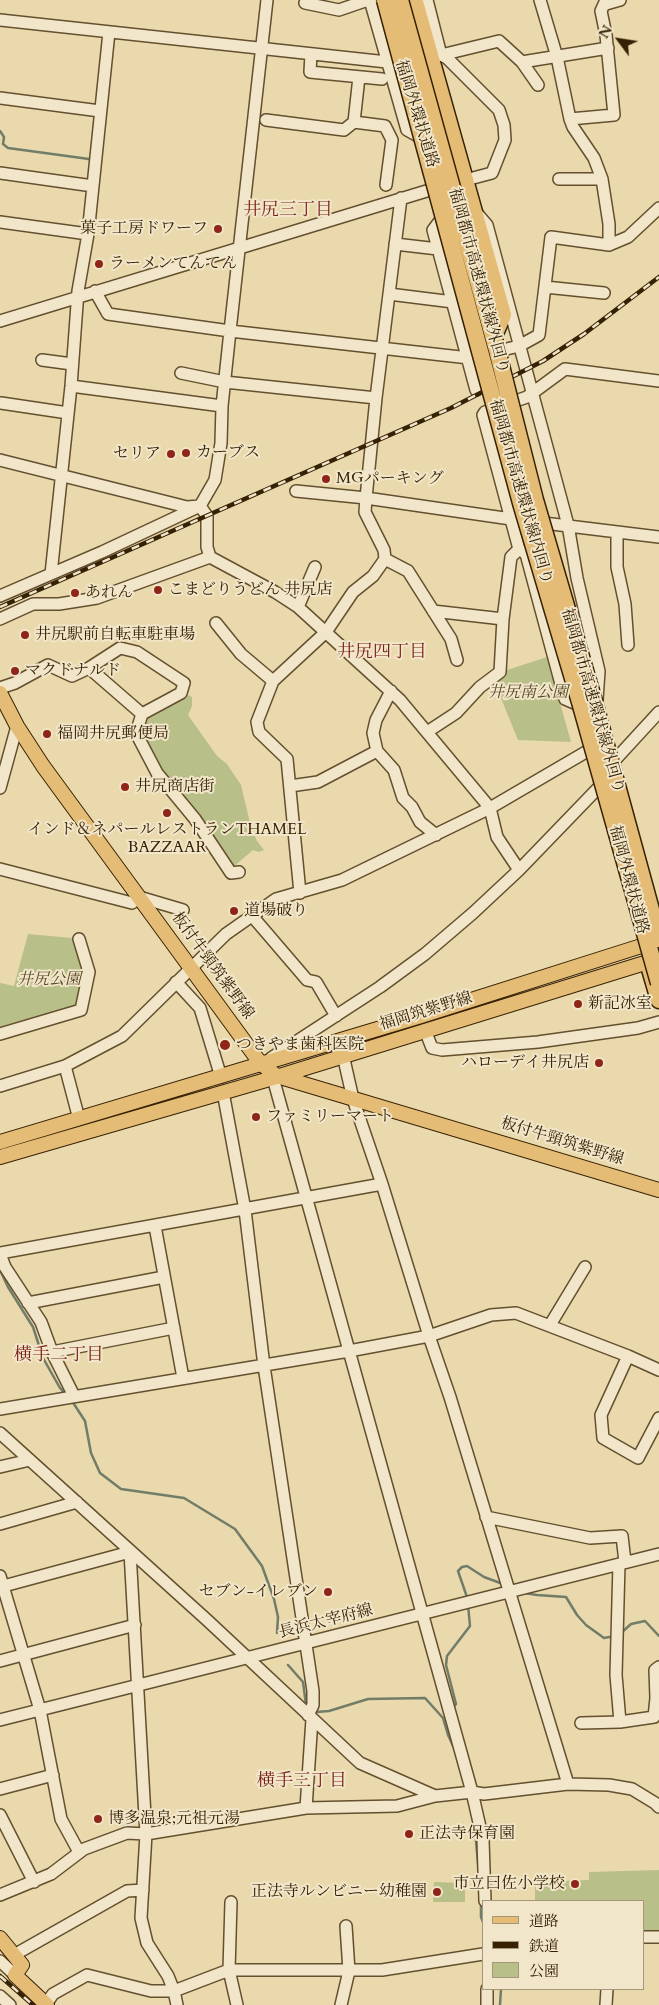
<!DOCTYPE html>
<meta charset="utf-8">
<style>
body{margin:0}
#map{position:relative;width:659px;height:2005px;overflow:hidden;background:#e9d9ac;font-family:Cardo,"Noto Serif JP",serif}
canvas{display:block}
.legend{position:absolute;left:482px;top:1900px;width:162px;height:90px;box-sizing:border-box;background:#f1e6c9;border:1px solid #a7977a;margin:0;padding:6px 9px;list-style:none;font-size:15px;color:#372104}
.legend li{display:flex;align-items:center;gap:10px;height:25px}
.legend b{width:25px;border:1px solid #a7977a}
.north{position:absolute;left:594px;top:15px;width:50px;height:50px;-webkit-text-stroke:4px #f1e6c9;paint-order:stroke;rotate:301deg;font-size:14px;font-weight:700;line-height:20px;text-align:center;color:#372104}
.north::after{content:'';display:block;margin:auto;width:18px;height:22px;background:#372104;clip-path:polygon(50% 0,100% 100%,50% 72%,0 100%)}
</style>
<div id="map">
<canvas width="659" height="2005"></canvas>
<ul class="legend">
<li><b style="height:6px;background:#e4bc76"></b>道路</li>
<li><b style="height:6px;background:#372104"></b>鉄道</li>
<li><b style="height:14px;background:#b8bf88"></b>公園</li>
</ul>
<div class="north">N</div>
</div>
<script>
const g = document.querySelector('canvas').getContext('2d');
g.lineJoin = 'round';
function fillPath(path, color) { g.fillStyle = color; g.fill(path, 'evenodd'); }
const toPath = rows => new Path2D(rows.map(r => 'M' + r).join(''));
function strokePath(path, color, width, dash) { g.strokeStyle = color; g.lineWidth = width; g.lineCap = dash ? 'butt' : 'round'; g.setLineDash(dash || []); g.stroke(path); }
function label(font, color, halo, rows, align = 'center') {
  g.font = font + ' Cardo,"Noto Serif JP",serif'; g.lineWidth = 4; g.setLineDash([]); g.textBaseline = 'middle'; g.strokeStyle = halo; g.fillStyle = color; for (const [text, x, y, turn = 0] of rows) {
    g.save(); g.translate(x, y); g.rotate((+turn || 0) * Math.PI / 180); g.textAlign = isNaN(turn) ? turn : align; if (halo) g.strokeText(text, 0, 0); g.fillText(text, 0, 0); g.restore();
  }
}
fillPath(toPath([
 [547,657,571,742,518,740,494,681,504,671],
 [186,694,192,697,192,706,188,715,217,756,227,764,241,785,251,827,257,841,264,850,259,852,253,850,233,867,165,779,141,732,146,716],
 [28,934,72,938,83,971,77,1008,0,1030,0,983,14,986],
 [659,1870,659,1932,643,1932,643,1901,535,1901,535,1882,589,1880,589,1872],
 [434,1882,465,1883,465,1902,433,1902]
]), '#b8bf88');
strokePath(toPath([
 [0,131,4,137,3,144,8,148,89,159],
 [0,1270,8,1287,33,1327,43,1358,60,1388,66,1395],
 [72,1401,85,1421,91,1453,100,1473,121,1489,184,1498,235,1529,262,1566,274,1599,278,1617,277,1633],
 [524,1593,537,1595,566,1597,577,1615,586,1625,604,1638,615,1636],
 [468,1600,458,1571,462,1567,467,1566,484,1577,503,1584],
 [621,1633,631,1624,645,1621,659,1636],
 [288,1665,303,1682,306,1705,309,1707],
 [453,1707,456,1704,446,1665,447,1656,470,1626,468,1605],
 [313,1710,316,1712,329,1711,368,1699,425,1698,443,1718,448,1735,455,1750],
 [475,1830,479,1874],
 [481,1902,481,1917,483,1922],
 [500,2005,501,1989]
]), '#717d69', 2.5);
const minor = toPath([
 [370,0,407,130,425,140],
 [427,0,441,55,447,58,499,110,504,125,505,140,492,173,458,182],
 [540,0,557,57,570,119],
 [606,0,601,11,606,35,614,115,570,119,573,127,594,158,602,179,609,224,609,245],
 [305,3,339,10,368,0],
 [606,4,620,0],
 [0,20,387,62],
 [311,54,310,72,382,79],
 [441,55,499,41,522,62,608,48],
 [522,62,538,85],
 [0,98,100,111],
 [266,120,344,130,354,122,385,126,392,140,386,185],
 [354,122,359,77],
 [0,173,93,186],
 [559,179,602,179],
 [401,198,376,398,366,498,511,519,659,537],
 [475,211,487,225,568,525,577,578,599,671,597,700],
 [0,222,88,234],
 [439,222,433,230,476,390],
 [395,244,438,249],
 [545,287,604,293],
 [95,291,108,314,230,331,469,358,519,346,539,335,551,237,609,245,628,237,659,208],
 [389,294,453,302],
 [0,321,443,186],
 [42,360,72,364],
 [181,373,225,382,376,398],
 [71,386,222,406],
 [1,403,68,413],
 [0,460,187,507,200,506,207,516,207,547,210,557,275,592,298,607,400,700,490,808,497,837,519,870],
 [296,491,366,498,365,512,384,550,385,559,373,576,353,592,326,632,273,681,257,722,259,732,287,759,300,893],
 [617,532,617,567,625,604,628,645],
 [519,549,526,554,565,699,579,705],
 [385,559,408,571,451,639,457,660],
 [51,574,71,386,78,291,88,234,109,32],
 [0,596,102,552,200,506,215,480,221,443,222,406,230,331,267,0],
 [298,607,315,567],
 [433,611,503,619],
 [0,619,33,604,59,604,97,598,210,557],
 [216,623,241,654,273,681],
 [89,668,142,714,136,733,157,773,195,819,231,873,239,872],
 [0,688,15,683,48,665,72,676,89,668,120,648,137,652,184,683,181,693,142,714],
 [391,691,376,720,373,733,377,751,394,770,403,798,412,807,420,822,436,835],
 [427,732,456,713,480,687,500,672,503,619,511,557,519,549,483,415,485,412,527,397,565,369,659,381],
 [290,786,318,782,377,751],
 [0,788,17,726],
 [0,869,132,903,139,897,183,910],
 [253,917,307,980,316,982,336,1016],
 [176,982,200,1008,221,1077],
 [425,1030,432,1048,442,1050,538,1042,638,1028,659,1022],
 [0,1034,81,1010,89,972,79,939],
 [343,1055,353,1099,382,1184,429,1336,450,1397,568,1784],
 [271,1058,380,987,425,954,473,913,519,870,602,784,614,761,659,712],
 [65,1066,79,1119],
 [269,1073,273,1078,472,1792,483,1840,485,1901],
 [0,1086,65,1066,122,1036,226,934,276,899,342,880,490,808,591,749],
 [223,1092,245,1210,264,1366,313,1691,313,1705,308,1715],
 [155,1226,183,1378],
 [0,1253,382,1184],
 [0,1254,5,1267,41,1322,52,1352,74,1396],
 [28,1303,164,1277],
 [550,1325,585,1267],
 [52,1352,174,1328],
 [628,1356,601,1415,603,1438,638,1458,659,1418],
 [0,1409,349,1351,429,1336,491,1315,516,1313,628,1356,659,1370],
 [0,1433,207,1620,360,1763,435,1796],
 [0,1467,30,1460],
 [486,1517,590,1538,622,1536,625,1562],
 [0,1524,77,1502],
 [619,1564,616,1675,620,1722],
 [0,1576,40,1710,61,1819,79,1852],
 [0,1587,130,1552,146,1834,141,1918,147,1943,168,1976,174,1991,177,2005],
 [0,1661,135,1625],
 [0,1720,659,1554],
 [581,1723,620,1722,654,1717,656,1698,655,1670,659,1667],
 [0,1789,53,1775],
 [306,1808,312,1719],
 [0,1815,34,1882],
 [0,1895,51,1874,84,1849,127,1833,146,1834,306,1808,397,1806,435,1796,472,1792,484,1794,568,1784,609,1785,632,1789,655,1803,659,1807],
 [231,1902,229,1970,237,2005],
 [643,1937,659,1937],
 [14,1955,127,1891,143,1890],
 [0,1961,15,1975],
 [487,1989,487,2005],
 [0,1996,10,2005],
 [46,2004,53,1994,87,1975,151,1991,174,1991,229,1970,382,1970,483,1954],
 [341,2005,349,1971,346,1926],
 [606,2005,607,1989]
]);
const major = toPath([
 [0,693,17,726,43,766,261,1064,277,1076,659,1190],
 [0,1142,421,1016,657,941],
 [0,1157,273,1078,648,962,659,956],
 [0,1938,22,1965,15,1975,47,2005]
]);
const highway = toPath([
 [415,2,503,315,493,338],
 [650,969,659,1000]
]);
strokePath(minor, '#644f2e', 14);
strokePath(major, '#372104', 16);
strokePath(highway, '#372104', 19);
strokePath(minor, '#f1e6c9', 11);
strokePath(major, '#e4bc76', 14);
strokePath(highway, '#e4bc76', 16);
const rail = toPath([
 [0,607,451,408,543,361,584,334,659,277],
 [0,1976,33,2005]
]);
strokePath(rail, '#372104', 4.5);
strokePath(rail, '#f1e6c9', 2.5, [8]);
const highwayBridge = toPath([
 [385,0,521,503,580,702,659,983],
 [400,0,497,350,535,500,593,698,659,939]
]);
strokePath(highwayBridge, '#372104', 19, []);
strokePath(highwayBridge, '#e4bc76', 16);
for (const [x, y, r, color] of [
 [218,229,5,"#8f2418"],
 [99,264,5,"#8f2418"],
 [186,453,5,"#8f2418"],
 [171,454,5,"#8f2418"],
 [326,479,5,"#8f2418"],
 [158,590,5,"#8f2418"],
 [75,593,5,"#8f2418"],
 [25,635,5,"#8f2418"],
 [15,671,5,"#8f2418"],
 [47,734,5,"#8f2418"],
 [125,787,5,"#8f2418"],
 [167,813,5,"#8f2418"],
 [234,911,5,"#8f2418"],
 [578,1004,5,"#8f2418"],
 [225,1045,6,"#8f2418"],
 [599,1063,5,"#8f2418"],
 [256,1117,5,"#8f2418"],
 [328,1592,5,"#8f2418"],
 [98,1819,5,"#8f2418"],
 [409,1834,5,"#8f2418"],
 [575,1884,5,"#8f2418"],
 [437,1892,5,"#8f2418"]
]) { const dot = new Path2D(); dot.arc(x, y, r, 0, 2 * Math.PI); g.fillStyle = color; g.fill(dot); strokePath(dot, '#f1e6c9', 2); }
label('16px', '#372104', '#f1e6c9', [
 ["福岡外環状道路",416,114,73],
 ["福岡都市高速環状線外回り",478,281,75],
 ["福岡都市高速環状線内回り",520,492,74],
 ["福岡都市高速環状線外回り",592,701,74],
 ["福岡外環状道路",628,880,75],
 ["板付牛頸筑紫野線",212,966,54],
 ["福岡筑紫野線",426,1012,-17],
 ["板付牛頸筑紫野線",562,1142,17],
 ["長浜太宰府線",326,1622,-14]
]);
label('16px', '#372104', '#f1e6c9', [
 ["菓子工房ドワーフ",208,229,"right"],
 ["ラーメンてんてん",109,264],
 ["カーブス",196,453],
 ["セリア",161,454,"right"],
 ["MGパーキング",336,479],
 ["こまどりうどん 井尻店",168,590],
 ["あれん",85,593],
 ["井尻駅前自転車駐車場",35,635],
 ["マクドナルド",25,671],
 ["福岡井尻郵便局",57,734],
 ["井尻商店街",135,787],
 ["インド＆ネパールレストランTHAMEL",167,830,"center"],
 ["BAZZAAR",167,848,"center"],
 ["道場破り",244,911],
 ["新記冰室",588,1004],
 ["つきやま歯科医院",236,1045],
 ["ハローデイ井尻店",589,1063,"right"],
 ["ファミリーマート",266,1117],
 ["セブン-イレブン",318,1592,"right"],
 ["博多温泉;元祖元湯",108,1819],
 ["正法寺保育園",419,1834],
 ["市立曰佐小学校",565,1884,"right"],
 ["正法寺ルンビニー幼稚園",427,1892,"right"]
], 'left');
label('italic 16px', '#574825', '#f1e6c9', [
 ["井尻南公園",528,693],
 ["井尻公園",49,980]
]);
label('18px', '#7a1f14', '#f1e6c9', [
 ["井尻三丁目",288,211],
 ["井尻四丁目",382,653],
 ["横手二丁目",59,1356],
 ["横手三丁目",302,1782]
]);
</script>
